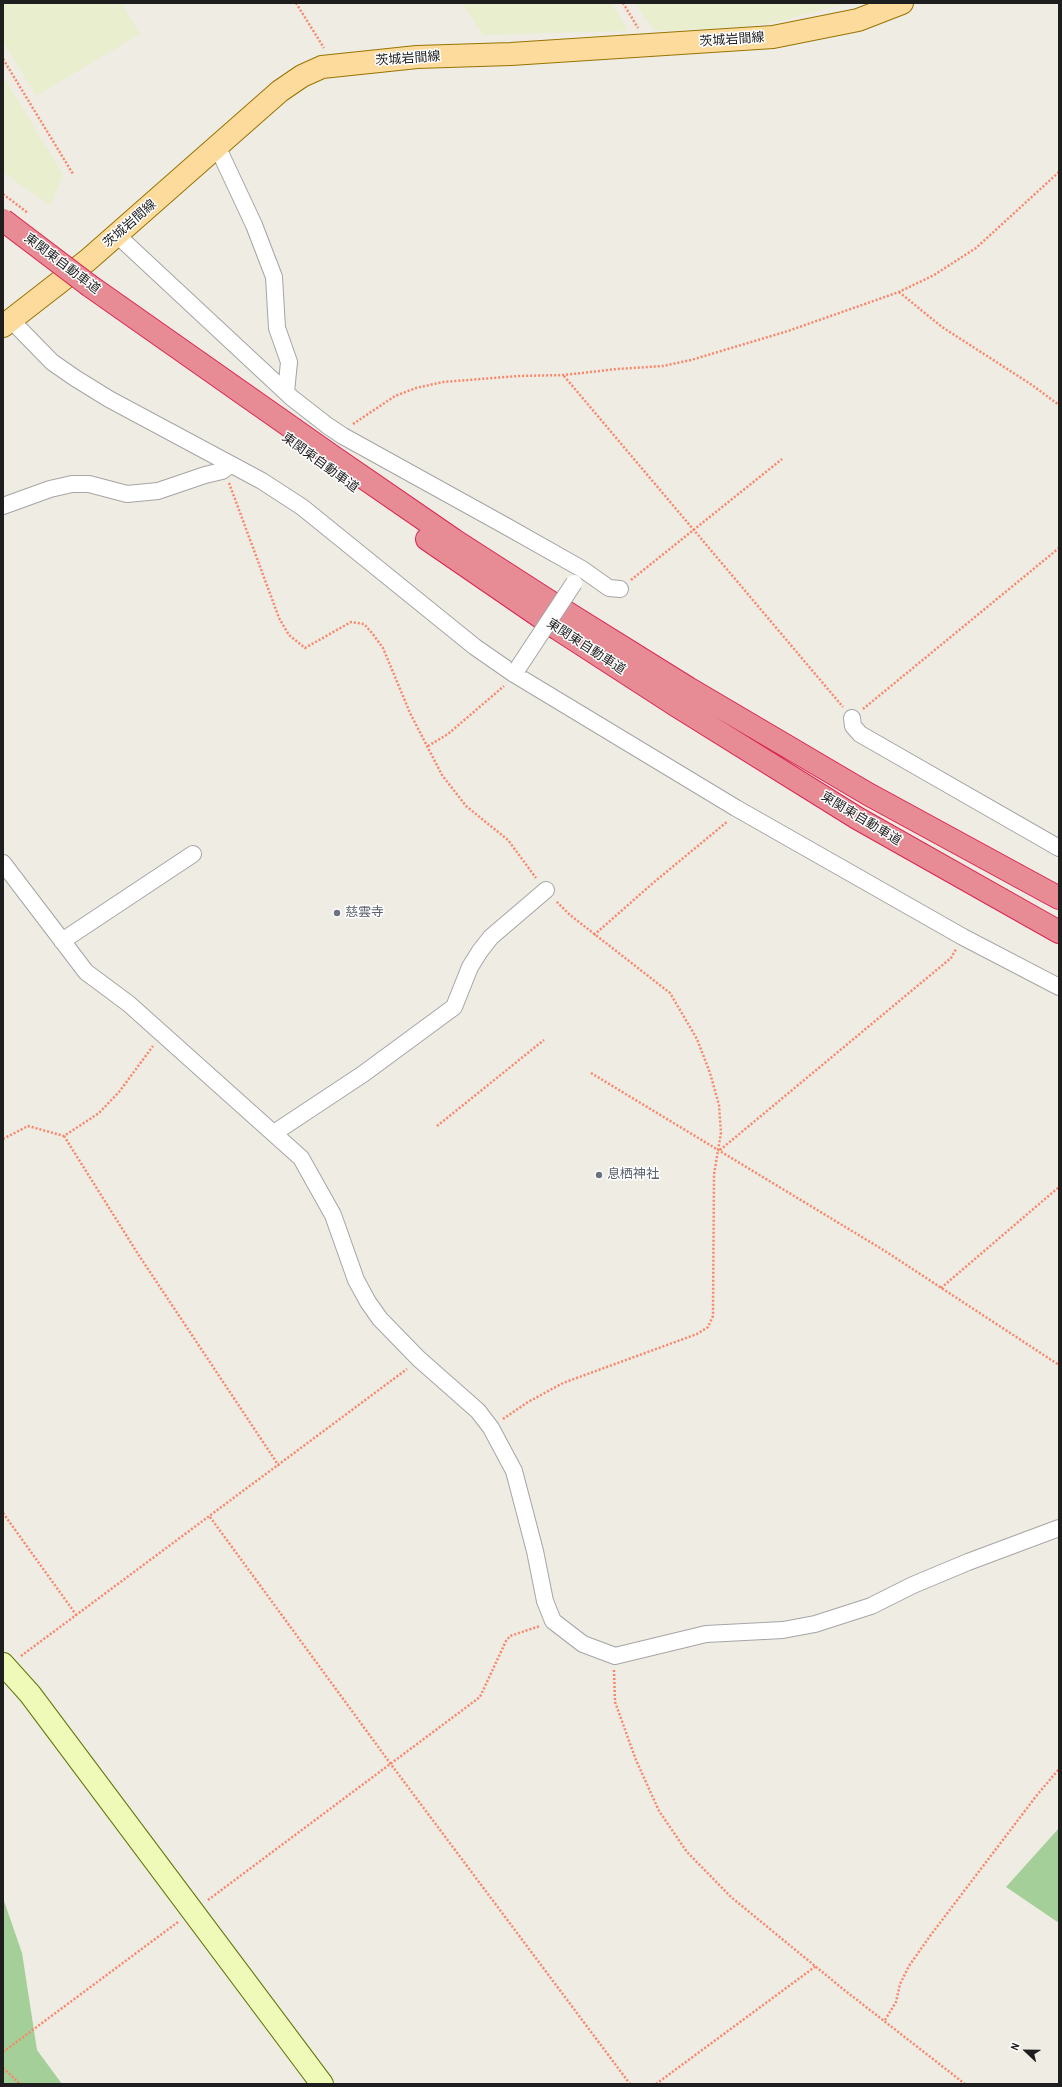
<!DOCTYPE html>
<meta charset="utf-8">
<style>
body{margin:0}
#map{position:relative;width:1062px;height:2087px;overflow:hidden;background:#efece4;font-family:"Archivo Narrow",sans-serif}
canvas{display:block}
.frame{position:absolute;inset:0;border:4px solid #1e1e1e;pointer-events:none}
.north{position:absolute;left:1006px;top:2031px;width:40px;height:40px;-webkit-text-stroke:3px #fff;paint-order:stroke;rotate:292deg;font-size:11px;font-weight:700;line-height:16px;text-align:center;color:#1e1e1e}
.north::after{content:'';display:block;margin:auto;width:14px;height:18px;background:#1e1e1e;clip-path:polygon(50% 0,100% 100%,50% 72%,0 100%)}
</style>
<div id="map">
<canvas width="1062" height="2087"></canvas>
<div class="frame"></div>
<div class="north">N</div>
</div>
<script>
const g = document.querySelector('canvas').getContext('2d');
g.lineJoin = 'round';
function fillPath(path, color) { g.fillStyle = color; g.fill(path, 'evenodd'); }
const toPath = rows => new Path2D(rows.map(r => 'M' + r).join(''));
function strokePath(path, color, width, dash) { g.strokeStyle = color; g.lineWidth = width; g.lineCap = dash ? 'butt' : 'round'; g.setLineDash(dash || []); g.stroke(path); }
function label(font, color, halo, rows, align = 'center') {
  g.font = font + ' "Archivo Narrow","Noto Sans JP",sans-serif'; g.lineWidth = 3; g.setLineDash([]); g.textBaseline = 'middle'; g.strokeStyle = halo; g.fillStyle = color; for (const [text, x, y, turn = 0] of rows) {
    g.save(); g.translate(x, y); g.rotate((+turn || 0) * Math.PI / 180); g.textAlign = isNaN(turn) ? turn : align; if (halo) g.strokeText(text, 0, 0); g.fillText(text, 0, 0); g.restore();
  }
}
fillPath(toPath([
 [3,3,122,3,140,34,36,96,3,41],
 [462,3,612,3,628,31,483,35],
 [636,3,837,3,840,5,780,21,734,28,654,31],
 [3,76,63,174,50,206,3,172]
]), '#e9eecf');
fillPath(toPath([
 [1059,1828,1059,1923,1006,1887],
 [3,1898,22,1953,37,2050,62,2084,3,2084]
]), '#a4cf99');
const street = toPath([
 [217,146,254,225,274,277,277,328,289,362,286,392],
 [117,235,292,398,328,426,343,436,504,525,582,569,609,588,620,589],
 [11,320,52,362,75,378,109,399,262,481,302,507,475,647,514,674,736,808,963,937,1059,987],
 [3,506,50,489,72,484,89,484,127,494,158,491,205,475,222,471,230,465],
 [852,718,853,726,860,734,1059,848],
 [3,863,86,972,129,1004,301,1158,333,1215,356,1280,368,1302,380,1319,419,1359,478,1411,491,1428,514,1471,535,1551,545,1601,553,1621,583,1644,615,1656,706,1634,783,1630,815,1624,871,1606,913,1585,968,1562,1059,1528],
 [62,941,193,854],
 [274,1133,363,1074,454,1007,470,967,480,951,491,937,546,890]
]);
const secondary = toPath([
 [3,1664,30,1694,322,2084]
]);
const primary = toPath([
 [3,326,88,260,280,91,302,76,322,67,417,57,511,54,773,37,858,20,902,3]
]);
const highway = toPath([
 [90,286,332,456,454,540,566,612,688,688,868,794,1059,898],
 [427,539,558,629,677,706,857,818,1059,932]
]);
strokePath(street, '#a5a5a5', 18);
strokePath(secondary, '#5f7605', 24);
strokePath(primary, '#987400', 24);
strokePath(highway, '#db2452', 24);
strokePath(toPath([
 [296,3,324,48],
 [623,3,638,28],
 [3,59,73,174],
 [3,194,28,213],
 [899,292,942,327,1032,385,1059,405],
 [564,376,843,707],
 [353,424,395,396,416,388,443,382,518,376,564,375,617,369,663,366,691,360,788,331,899,292,934,275,976,248,1059,172],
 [229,483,279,618,289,635,305,648,351,622,364,624,372,633,383,648,410,713,442,775,466,806,508,840,536,878],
 [631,580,782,459],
 [863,709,1059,548],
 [428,746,448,734,504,686],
 [594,935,653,883,728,821],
 [591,1073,885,1251,1059,1365],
 [437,1126,544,1040],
 [64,1136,138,1254,279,1466],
 [3,1139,28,1126,64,1136,99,1113,119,1092,153,1046],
 [720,1150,951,958,956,949],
 [941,1288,1059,1187],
 [503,1419,528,1402,563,1383,697,1334,708,1327,713,1316,714,1174,721,1133,719,1105,710,1073,697,1039,670,993,570,915,556,901],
 [3,1513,77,1616],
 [210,1517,390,1763,630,2084],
 [21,1656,407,1369],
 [614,1670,615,1702,636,1760,659,1811,687,1852,731,1897,843,1989,965,2084],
 [208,1900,480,1697,506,1641,510,1636,540,1626],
 [885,2020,896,2002,900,1984,909,1966,930,1936,1037,1795,1059,1769],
 [3,2052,178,1922],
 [3,2068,20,2084],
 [656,2084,816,1966]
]), '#fa866a', 2.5, [2, 2]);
strokePath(street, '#fff', 16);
strokePath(secondary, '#f0fab8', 22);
strokePath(primary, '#fcdb9c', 22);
strokePath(highway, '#e78b94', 22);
const streetBridge = toPath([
 [518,668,574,583]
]);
const highwayBridge = toPath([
 [3,220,90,286]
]);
strokePath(streetBridge, '#a5a5a5', 18, []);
strokePath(highwayBridge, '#db2452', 24, []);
strokePath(streetBridge, '#fff', 16);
strokePath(highwayBridge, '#e78b94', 22);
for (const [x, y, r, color] of [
 [337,913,4,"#6b7280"],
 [599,1175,4,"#6b7280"]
]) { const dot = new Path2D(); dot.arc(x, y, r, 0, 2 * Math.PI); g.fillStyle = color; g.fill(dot); strokePath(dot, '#fff', 1.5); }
label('13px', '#1e1e1e', '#fff', [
 ["茨城岩間線",732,40,-4],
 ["茨城岩間線",408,59,-4],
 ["茨城岩間線",130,224,-41],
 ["東関東自動車道",62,264,37],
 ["東関東自動車道",320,463,36],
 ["東関東自動車道",586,647,33],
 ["東関東自動車道",861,819,31]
]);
label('13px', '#5b616d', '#fff', [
 ["慈雲寺",345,913],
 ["息栖神社",607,1175]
], 'left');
</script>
